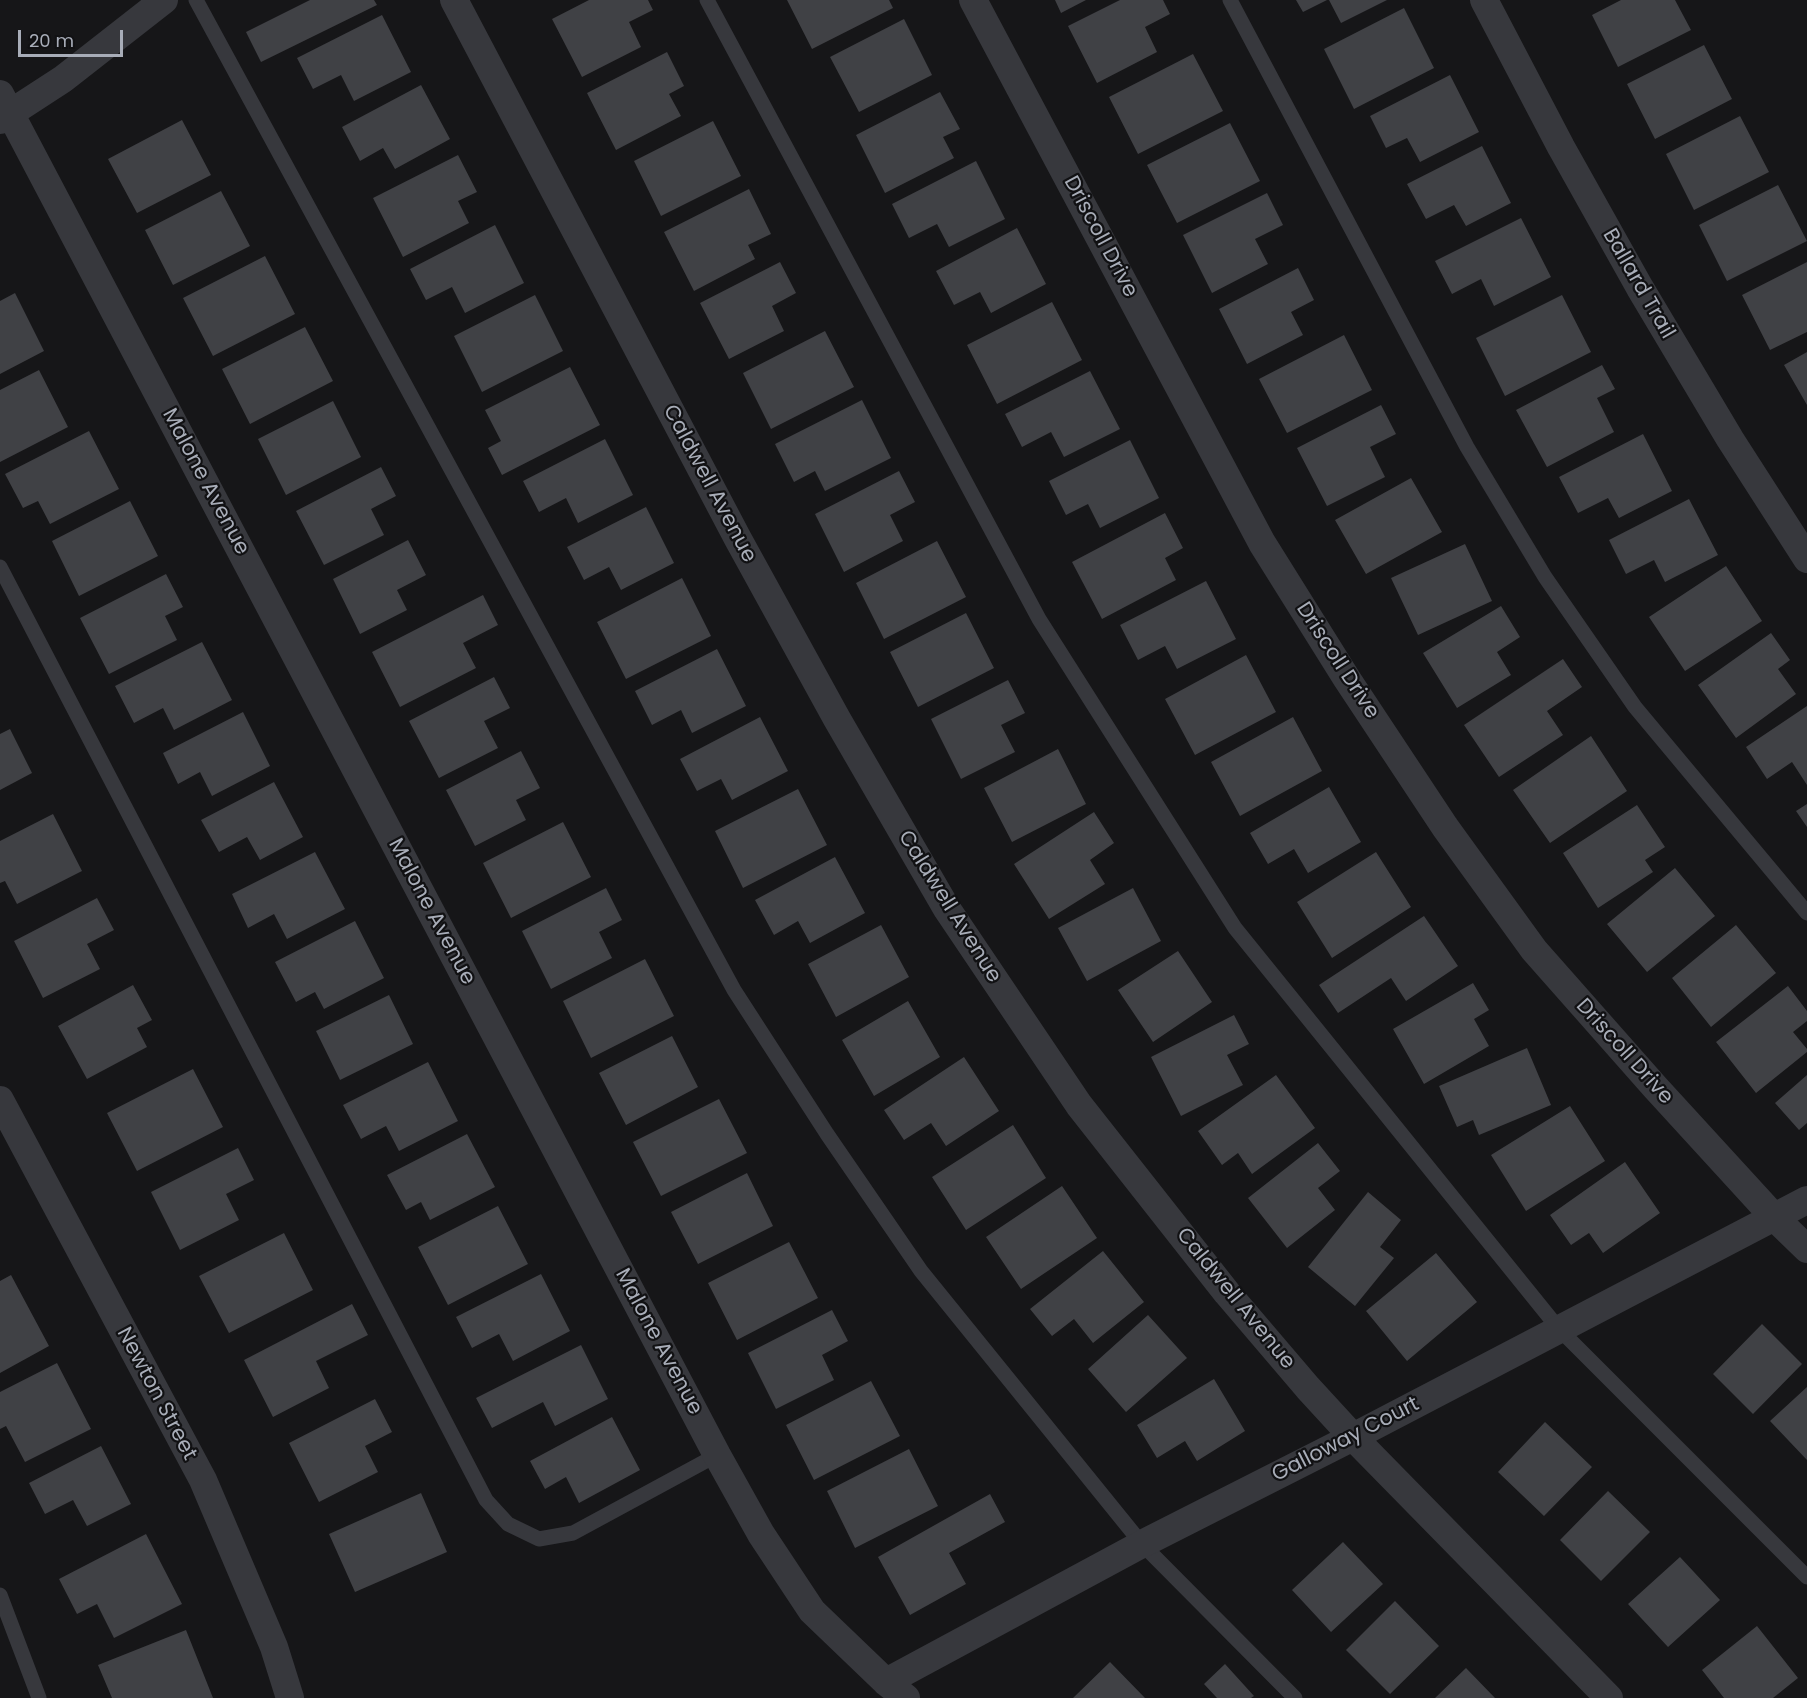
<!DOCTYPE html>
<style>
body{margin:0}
#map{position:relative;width:1807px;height:1698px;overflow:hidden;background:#161618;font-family:Poppins,sans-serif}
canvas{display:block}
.scale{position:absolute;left:18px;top:30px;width:105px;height:27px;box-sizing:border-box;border:3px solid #a8adb8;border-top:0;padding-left:8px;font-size:18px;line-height:21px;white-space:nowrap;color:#a8adb8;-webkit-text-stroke:4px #111113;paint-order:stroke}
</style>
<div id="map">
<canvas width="1807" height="1698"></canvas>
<div class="scale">20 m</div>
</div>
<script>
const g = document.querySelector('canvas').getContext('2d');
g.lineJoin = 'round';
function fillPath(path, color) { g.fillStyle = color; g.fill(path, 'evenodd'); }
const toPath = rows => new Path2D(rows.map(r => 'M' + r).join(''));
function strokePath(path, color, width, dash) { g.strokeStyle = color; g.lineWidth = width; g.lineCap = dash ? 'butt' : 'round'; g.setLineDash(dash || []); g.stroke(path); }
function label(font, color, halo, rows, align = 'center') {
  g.font = font + ' Poppins,sans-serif'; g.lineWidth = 4.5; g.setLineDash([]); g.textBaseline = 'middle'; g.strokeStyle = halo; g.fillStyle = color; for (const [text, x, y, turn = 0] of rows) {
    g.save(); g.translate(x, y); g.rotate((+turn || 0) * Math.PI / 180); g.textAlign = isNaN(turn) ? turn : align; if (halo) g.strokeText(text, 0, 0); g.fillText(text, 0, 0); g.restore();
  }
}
fillPath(toPath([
 [310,0,374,0,377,5,261,62,246,32],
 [589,0,648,0,653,10,629,22,641,47,582,77,552,19],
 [787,0,889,0,893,8,812,49],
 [1055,0,1086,0,1061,13],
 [1120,0,1163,0,1170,14,1145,27,1157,52,1097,83,1068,26],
 [1296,0,1327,0,1303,12],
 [1329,0,1387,0,1341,23],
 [1621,0,1675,0,1691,30,1618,67,1592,15],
 [1404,8,1434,68,1354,109,1324,49],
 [382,15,411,72,354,101,341,75,313,89,297,58],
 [904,19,932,75,859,112,830,57],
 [1704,45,1732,99,1655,139,1627,84],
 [667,52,684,86,669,94,681,116,616,150,587,93],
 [1193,54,1223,111,1138,154,1109,97],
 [1450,75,1479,132,1420,162,1407,138,1386,148,1370,116],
 [421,85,450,139,395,169,383,148,360,161,342,127],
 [940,92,960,129,943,137,954,158,885,193,856,135],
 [1740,116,1769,172,1694,210,1666,154],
 [182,120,211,175,137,213,108,159],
 [713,121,741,176,661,216,634,161],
 [1230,123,1260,181,1177,223,1147,165],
 [1482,146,1511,203,1466,226,1454,205,1426,219,1407,184],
 [458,155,477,192,458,201,469,223,403,257,373,198],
 [976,161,1005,219,949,247,937,224,909,238,892,204],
 [1778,185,1807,241,1727,281,1699,225],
 [749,189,771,234,748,245,755,259,694,291,664,232],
 [221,191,250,246,173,285,145,230],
 [1267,193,1283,225,1255,239,1268,264,1212,293,1183,235],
 [1521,218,1551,277,1494,306,1481,279,1452,294,1435,261],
 [495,225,524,283,465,313,452,287,426,300,410,269],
 [1017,228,1046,284,991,313,980,292,954,305,936,271],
 [265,256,295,314,213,356,183,298],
 [780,262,796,293,772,306,784,331,729,359,700,303],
 [1807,262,1807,332,1770,350,1742,295],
 [1298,268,1314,300,1291,312,1303,335,1247,364,1219,309],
 [15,293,44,351,0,374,0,301],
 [535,295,563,351,482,392,454,336],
 [1562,295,1591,352,1505,396,1476,338],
 [1052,302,1082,360,997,404,967,345],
 [305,327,333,381,250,424,222,369],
 [825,331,854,387,771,429,743,373],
 [1344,335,1372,390,1287,433,1259,379],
 [1807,352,1807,405,1784,365],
 [1602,365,1615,389,1597,398,1614,432,1547,467,1516,410],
 [570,367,600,425,502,475,488,448,501,441,485,410],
 [39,370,68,427,0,462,0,390],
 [1090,371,1120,429,1064,457,1051,432,1022,447,1005,414],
 [862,400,891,458,825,491,815,471,794,482,775,444],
 [333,401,361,457,286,495,258,439],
 [1381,405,1396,434,1370,447,1385,477,1327,506,1297,448],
 [89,431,119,489,50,524,38,501,23,508,5,474],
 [1643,434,1672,491,1619,518,1608,498,1578,513,1559,477],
 [605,439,633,495,578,523,566,498,539,512,523,481],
 [1130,440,1159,498,1100,528,1088,504,1066,515,1049,481],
 [381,467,396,496,371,509,384,535,324,565,296,511],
 [899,471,915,502,890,515,903,541,844,572,815,514],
 [1411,478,1442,532,1366,574,1335,520],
 [1689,499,1718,555,1665,582,1654,560,1626,574,1609,540],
 [130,501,158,556,79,596,52,541],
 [646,507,674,563,621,590,609,567,584,580,567,547],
 [1165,513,1183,548,1165,558,1176,580,1102,619,1072,562],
 [408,540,426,575,397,590,407,610,360,634,333,579],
 [937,541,966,597,884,639,856,583],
 [1465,544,1492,601,1418,635,1391,578],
 [1726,566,1762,621,1685,671,1649,617],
 [166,574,183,607,165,616,177,640,109,674,80,618],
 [682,578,711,636,626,679,597,622],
 [1206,581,1236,639,1177,669,1165,646,1138,660,1120,625],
 [483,595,498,625,463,643,476,668,400,707,372,652],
 [1501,606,1520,637,1497,652,1511,675,1457,708,1423,653],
 [966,613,994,668,918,707,890,652],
 [1771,633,1790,660,1778,669,1796,694,1736,738,1698,685],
 [202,642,232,700,174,730,163,708,134,723,115,686],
 [717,649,746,706,692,733,681,710,652,725,635,691],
 [1246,655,1276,712,1195,755,1165,699],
 [1563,659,1582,687,1547,711,1563,735,1499,777,1464,725],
 [494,677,510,708,484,721,498,748,439,778,409,721],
 [1008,680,1025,713,1001,725,1015,752,961,779,931,719],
 [1807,706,1807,785,1792,762,1767,779,1746,747],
 [243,712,270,766,212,796,200,772,178,784,163,753],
 [760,717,788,771,732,800,721,779,697,791,680,759],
 [1293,717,1322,771,1240,816,1211,762],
 [10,729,32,773,0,790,0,734],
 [1591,736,1627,791,1550,843,1513,790],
 [1058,749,1086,804,1012,842,984,788],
 [521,751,540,788,516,800,526,820,475,846,446,790],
 [274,782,303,837,260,860,247,837,219,852,201,820],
 [1329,787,1361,842,1308,873,1294,849,1268,864,1250,833],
 [798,789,827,845,743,888,715,831],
 [1807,804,1807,827,1796,811],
 [1637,805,1665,847,1645,860,1653,872,1598,908,1563,853],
 [1094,812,1114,843,1090,860,1105,884,1049,919,1014,864],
 [53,814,82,871,17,904,5,881,0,883,0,841],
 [563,822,591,877,511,918,483,863],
 [315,852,345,909,287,939,274,914,248,928,232,894],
 [1376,852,1411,907,1332,958,1297,902],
 [835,857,865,913,810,943,798,921,774,935,755,900],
 [1675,868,1715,916,1647,972,1607,924],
 [606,888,622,920,599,932,612,958,551,989,522,931],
 [1133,888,1161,941,1087,981,1058,928],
 [97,898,114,930,87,944,100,969,43,998,14,941],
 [1424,916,1458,966,1406,1001,1391,978,1338,1013,1319,985],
 [355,921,384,978,324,1009,315,992,296,1002,275,962],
 [881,925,909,977,836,1017,808,964],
 [1736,925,1776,973,1711,1027,1672,978],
 [1178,951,1212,1002,1153,1042,1118,990],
 [645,959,674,1016,591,1058,563,1001],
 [1473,983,1489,1010,1474,1019,1489,1046,1424,1084,1393,1029],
 [133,985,152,1020,137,1028,147,1047,87,1079,58,1026],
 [1788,986,1807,1011,1807,1021,1793,1032,1807,1049,1807,1052,1756,1093,1716,1042],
 [389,995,413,1044,340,1080,316,1031],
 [908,1001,940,1057,874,1096,842,1040],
 [1234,1015,1249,1044,1227,1055,1243,1085,1181,1116,1151,1057],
 [672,1036,698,1087,626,1125,599,1073],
 [1527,1048,1551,1105,1479,1135,1473,1120,1457,1127,1439,1086],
 [964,1057,999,1111,946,1146,931,1123,904,1140,884,1110],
 [428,1062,458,1121,399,1151,386,1126,361,1139,343,1105],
 [193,1069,223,1127,137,1171,107,1113],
 [1276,1075,1315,1128,1252,1174,1238,1153,1222,1165,1198,1131],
 [1807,1075,1807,1123,1799,1130,1775,1103],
 [719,1099,747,1153,661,1196,633,1142],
 [1570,1106,1605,1161,1526,1211,1491,1155],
 [1013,1125,1046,1178,966,1230,932,1177],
 [467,1134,495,1187,430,1220,421,1202,406,1210,387,1175],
 [1318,1143,1340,1171,1318,1188,1335,1210,1287,1248,1248,1198],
 [238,1148,254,1180,226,1194,239,1220,180,1250,151,1192],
 [1625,1162,1660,1213,1603,1253,1589,1233,1571,1245,1550,1215],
 [747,1173,773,1226,698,1264,671,1212],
 [1062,1186,1097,1238,1021,1289,986,1237],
 [1368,1192,1401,1220,1380,1247,1394,1258,1355,1306,1308,1267],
 [498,1206,528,1264,448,1305,418,1247],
 [284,1233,313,1290,229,1333,199,1276],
 [789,1242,818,1298,737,1340,708,1283],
 [1103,1251,1144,1302,1093,1343,1074,1319,1052,1336,1030,1309],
 [1436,1253,1477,1302,1407,1361,1366,1311],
 [541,1274,570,1331,513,1361,499,1334,472,1348,456,1317],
 [11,1275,49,1346,0,1373,0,1281],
 [352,1304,368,1335,316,1361,329,1388,273,1417,244,1360],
 [832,1310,848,1341,822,1355,834,1380,776,1409,748,1353],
 [1148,1315,1187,1358,1126,1412,1088,1369],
 [1762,1324,1802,1364,1753,1414,1713,1374],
 [581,1345,608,1399,555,1426,543,1402,492,1428,476,1398],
 [57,1363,91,1429,25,1462,6,1426,0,1429,0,1392],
 [1214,1379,1245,1431,1197,1461,1185,1441,1157,1458,1137,1425],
 [871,1381,900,1436,814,1480,786,1425],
 [1807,1387,1807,1460,1770,1421],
 [375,1399,392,1432,365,1446,378,1472,319,1502,289,1443],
 [612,1417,640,1470,579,1503,566,1477,545,1489,530,1461],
 [1545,1422,1592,1467,1544,1516,1498,1472],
 [101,1446,131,1504,87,1526,73,1500,45,1514,29,1483],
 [909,1449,938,1506,855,1548,827,1491],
 [1608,1491,1650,1532,1601,1581,1560,1540],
 [421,1493,447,1552,355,1592,329,1534],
 [990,1494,1005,1522,949,1553,966,1584,910,1615,878,1557],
 [146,1534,182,1604,114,1638,97,1604,77,1614,59,1579],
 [1343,1542,1383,1584,1331,1632,1292,1590],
 [1680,1557,1720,1600,1668,1647,1628,1604],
 [1395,1601,1439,1646,1390,1694,1346,1650],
 [1757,1626,1798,1678,1773,1698,1724,1698,1702,1670],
 [186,1630,213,1698,112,1698,98,1665],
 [1110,1662,1145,1698,1073,1698],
 [1225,1664,1254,1696,1251,1698,1217,1698,1204,1684],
 [1466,1668,1495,1698,1435,1698]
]), '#404145');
strokePath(toPath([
 [196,0,734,990,827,1134,921,1271,1142,1544,1295,1698],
 [707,0,1039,619,1235,928,1559,1329,1807,1577],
 [1230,0,1467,447,1545,577,1635,707,1807,913],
 [0,567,486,1500,508,1524,539,1539,573,1533,717,1455],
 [0,1595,39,1698]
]), '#37383d', 15);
strokePath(toPath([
 [454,0,738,539,837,719,947,909,1079,1105,1227,1293,1308,1388,1353,1437,1609,1698],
 [973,0,1262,543,1347,679,1445,827,1534,950,1655,1087,1774,1217,1807,1249],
 [1484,0,1561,147,1640,288,1730,439,1807,559],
 [0,94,717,1455,761,1534,812,1611,886,1682,906,1698],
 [0,120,63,79,164,0],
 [0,1100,203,1480,274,1647,290,1698],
 [886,1682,1142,1544,1353,1437,1807,1200]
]), '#37383d', 28);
label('21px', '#a8adb8', '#111113', [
 ["Driscoll Drive",1100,237,62],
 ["Ballard Trail",1638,284,60],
 ["Malone Avenue",205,482,62],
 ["Caldwell Avenue",709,484,62],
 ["Driscoll Drive",1337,661,57],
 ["Caldwell Avenue",949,907,58],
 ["Malone Avenue",431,912,62],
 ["Driscoll Drive",1624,1052,48],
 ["Caldwell Avenue",1235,1299,51],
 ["Malone Avenue",658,1342,62],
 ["Newton Street",156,1394,62],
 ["Galloway Court",1346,1440,-27]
]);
</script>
